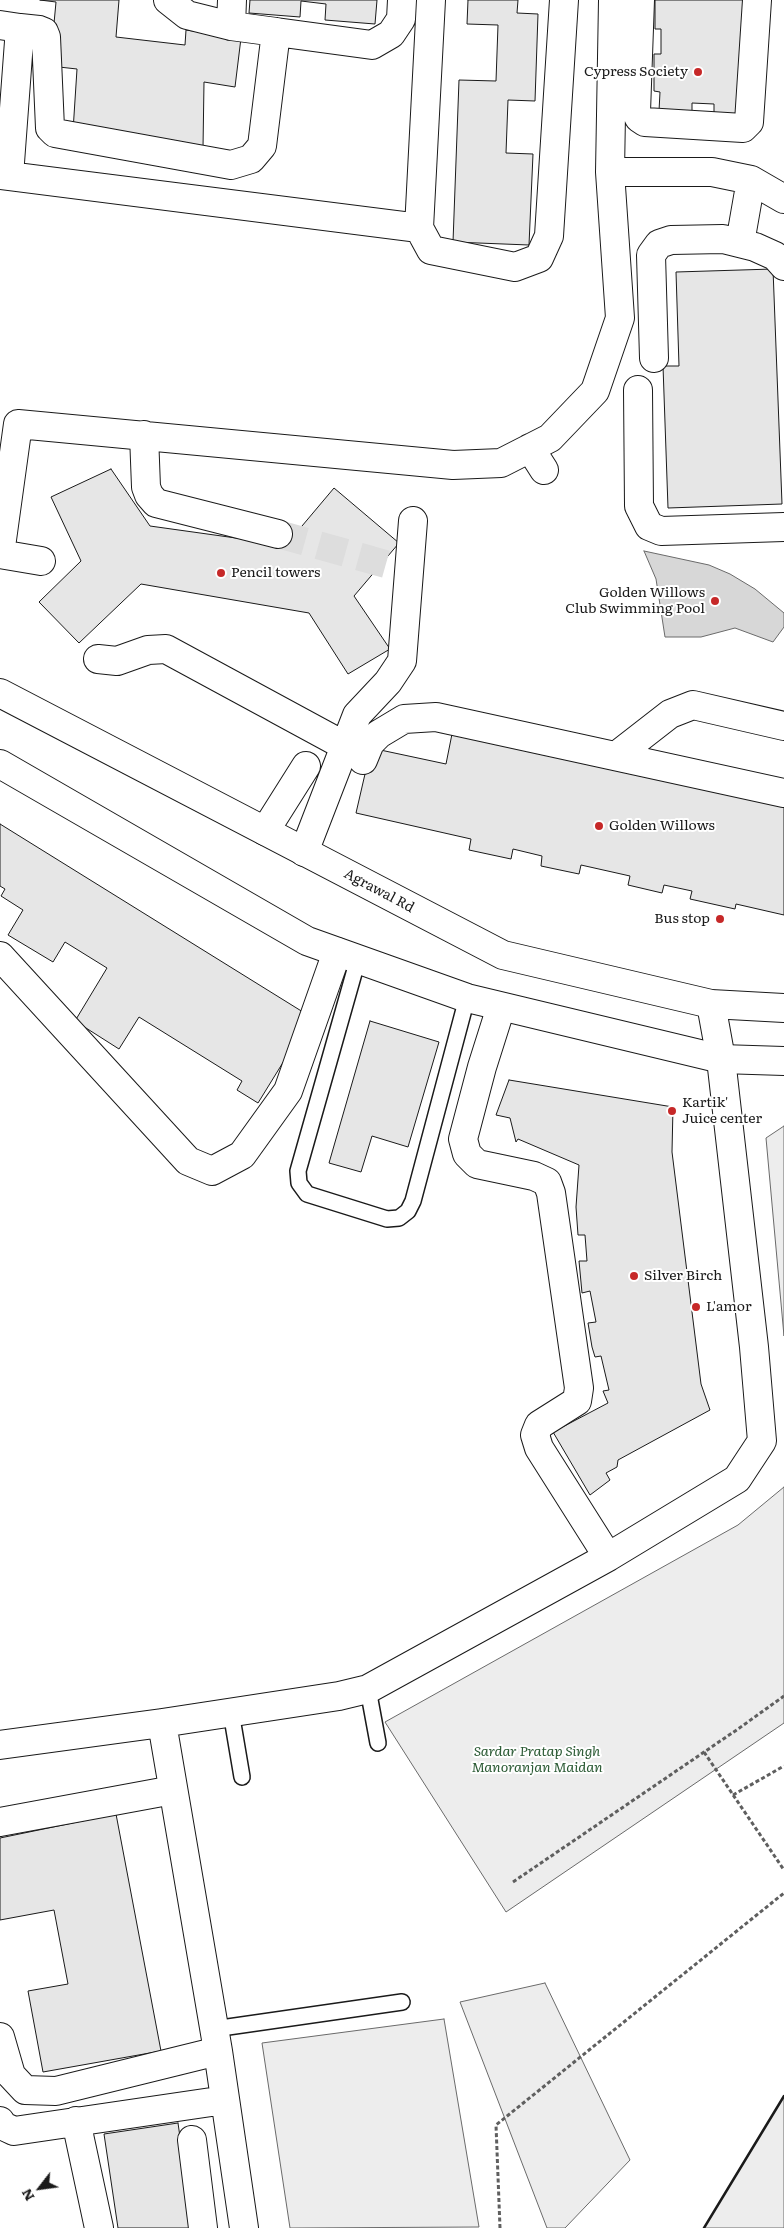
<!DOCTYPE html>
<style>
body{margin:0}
#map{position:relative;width:784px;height:2228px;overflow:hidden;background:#fff;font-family:Literata,serif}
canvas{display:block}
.north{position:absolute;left:15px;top:2163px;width:50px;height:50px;-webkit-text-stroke:4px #fff;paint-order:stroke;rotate:240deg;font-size:14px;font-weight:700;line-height:20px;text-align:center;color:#1a1a1a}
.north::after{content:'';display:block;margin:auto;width:18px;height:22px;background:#1a1a1a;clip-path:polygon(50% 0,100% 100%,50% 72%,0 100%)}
</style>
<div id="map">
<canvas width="784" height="2228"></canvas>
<div class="north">N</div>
</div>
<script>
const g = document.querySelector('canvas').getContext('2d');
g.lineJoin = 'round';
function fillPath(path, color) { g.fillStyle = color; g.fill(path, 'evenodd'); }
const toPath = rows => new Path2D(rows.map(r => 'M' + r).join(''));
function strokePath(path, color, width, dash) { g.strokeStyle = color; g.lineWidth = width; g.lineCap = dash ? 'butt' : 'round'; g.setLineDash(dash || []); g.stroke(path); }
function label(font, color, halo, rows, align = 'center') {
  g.font = font + ' Literata,serif'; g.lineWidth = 4; g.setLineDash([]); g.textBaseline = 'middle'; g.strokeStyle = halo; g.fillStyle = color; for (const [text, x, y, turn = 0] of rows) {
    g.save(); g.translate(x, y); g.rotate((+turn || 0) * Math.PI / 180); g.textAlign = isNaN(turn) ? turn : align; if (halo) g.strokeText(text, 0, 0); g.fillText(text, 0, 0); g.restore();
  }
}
const built = toPath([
 [784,1126,784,1336,766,1138,784,1126],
 [784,1487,784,1723,506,1912,385,1722,738,1525,784,1487],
 [545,1983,630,2160,565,2228,547,2228,460,2002,545,1983],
 [444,2019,479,2227,290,2228,262,2043,444,2019],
 [784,2096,784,2228,704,2228,784,2096]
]);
fillPath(built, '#ededed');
strokePath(built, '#6a6a6a', 1);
const water = toPath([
 [644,551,709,565,730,574,755,589,784,613,784,627,773,642,735,628,701,637,665,637,656,579,644,551]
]);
fillPath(water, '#d7d7d7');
strokePath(water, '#6a6a6a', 1);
const building = toPath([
 [40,0,119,0,116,37,185,45,186,30,241,38,235,87,204,82,203,148,73,131,77,69,50,66,56,2,40,0],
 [250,0,377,0,375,24,325,20,326,4,301,1,300,17,249,13,250,0],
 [468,0,518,0,517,13,538,14,535,101,508,100,506,153,533,154,529,245,453,242,459,80,496,81,498,25,467,24,468,0],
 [655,0,749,0,739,116,714,114,714,104,692,103,692,112,659,111,660,92,654,91,654,54,661,54,661,29,655,29,655,0],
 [773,269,782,504,668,508,663,366,679,366,676,272,773,269],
 [111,469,150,526,286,545,334,488,399,543,354,596,390,649,348,674,309,613,141,584,79,643,39,602,81,561,51,497,111,469],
 [453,729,784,803,784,915,736,904,735,909,690,899,692,891,664,885,662,893,628,885,630,876,581,865,579,874,541,866,542,856,513,849,511,859,469,850,471,839,356,813,371,748,446,764,453,729],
 [0,824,311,1017,258,1103,237,1090,242,1081,139,1017,119,1049,75,1021,107,968,65,942,53,962,8,935,23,910,1,896,5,889,0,886,0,824],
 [370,1021,439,1042,408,1147,372,1136,361,1172,329,1163,370,1021],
 [509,1080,673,1107,672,1152,701,1384,710,1410,618,1460,617,1467,606,1473,610,1480,590,1495,553,1432,608,1403,603,1391,609,1390,601,1356,595,1357,592,1347,588,1323,596,1322,590,1291,582,1293,579,1261,587,1261,585,1235,578,1235,576,1207,579,1165,518,1139,516,1142,510,1118,496,1115,509,1080],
 [116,1814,161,2051,43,2072,28,1991,68,1984,54,1910,0,1920,0,1838,116,1814],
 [178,2123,193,2228,118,2228,104,2134,178,2123]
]);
fillPath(building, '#e6e6e6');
strokePath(building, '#1a1a1a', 1);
strokePath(toPath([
 [278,534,389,565]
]), '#ddd', 28, [28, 14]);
const lane = toPath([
 [358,959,298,1171,299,1183,307,1194,387,1219,399,1218,408,1211,413,1201,467,998],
 [368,1689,378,1743],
 [231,1712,242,1777],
 [214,2029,402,2002]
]);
const street = toPath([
 [168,0,187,15,231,26,276,32],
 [431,0,419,228,431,250,515,267,539,258,549,236,564,0],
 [640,0,636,112,639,118,645,122,743,128,749,122,757,0],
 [0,25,20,28,9,176],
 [231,26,232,0],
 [20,28,39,30,44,32,46,37,50,128,55,133,231,165,251,159,262,146,276,32,372,45,391,34,401,19,402,0],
 [610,172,712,172,751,180,784,199],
 [0,175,419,228],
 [740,243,751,180],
 [654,358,651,255,659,244,671,240,723,239,755,247,775,256,784,266],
 [638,390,639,506,649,526,661,531,784,527],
 [144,435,146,487,149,495,156,503,278,534],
 [530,448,544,470],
 [0,554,18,424,453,465,501,463,550,438,595,391,620,318,610,172,613,0],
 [0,554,41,561],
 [98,659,117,661,148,650,166,649,345,746],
 [616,756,670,714,693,705,784,726],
 [363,760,370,743,379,734,404,719,436,717,784,793],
 [265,831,306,766],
 [304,852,357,715,388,682,402,661,413,521],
 [0,956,188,1161,212,1171,242,1155,288,1091,337,952],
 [501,1007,482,1067,463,1139,467,1154,477,1164,534,1176,547,1182,551,1193,579,1388,577,1401,539,1425,535,1435,539,1448,608,1557],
 [162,1723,218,2051,244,2228],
 [0,1745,162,1723,339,1696,368,1689,608,1557,737,1479,762,1441,754,1347,721,1059,711,1004],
 [0,1822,173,1790],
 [0,2037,11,2075,25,2090,56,2091,218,2051],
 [0,2121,3,2126,14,2131,225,2100],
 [76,2121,99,2228],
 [192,2140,203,2228]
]);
const secondary = toPath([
 [0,693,503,955,711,1004,784,1008],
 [0,764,307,941,467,998,721,1059,784,1061]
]);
strokePath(lane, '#1a1a1a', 18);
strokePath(street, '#1a1a1a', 30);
strokePath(secondary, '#1a1a1a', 30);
strokePath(toPath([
 [704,1752,784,1870],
 [733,1795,784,1766],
 [513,1882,738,1729,784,1696],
 [500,2228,496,2125,784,1893]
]), '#5f5f5f', 3, [4, 2.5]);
strokePath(lane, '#fff', 15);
strokePath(street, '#fff', 28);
strokePath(secondary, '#fff', 28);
strokePath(toPath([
 [704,2228,784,2096]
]), '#1a1a1a', 2.5);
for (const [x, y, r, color] of [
 [698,72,5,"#c62828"],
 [221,573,5,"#c62828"],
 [715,601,5,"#c62828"],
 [599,826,5,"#c62828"],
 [720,919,5,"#c62828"],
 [672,1111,5,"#c62828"],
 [634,1276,5,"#c62828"],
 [696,1307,5,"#c62828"]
]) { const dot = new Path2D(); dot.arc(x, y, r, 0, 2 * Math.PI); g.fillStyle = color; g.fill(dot); strokePath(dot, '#fff', 2); }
label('14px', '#1a1a1a', '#fff', [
 ["Cypress Society",688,72,"right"],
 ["Pencil towers",231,573],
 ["Golden Willows",705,593,"right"],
 ["Club Swimming Pool",705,609,"right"],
 ["Golden Willows",609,826],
 ["Bus stop",710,919,"right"],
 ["Kartik'",682,1103],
 ["Juice center",682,1119],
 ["Silver Birch",644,1276],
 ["L'amor",706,1307]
], 'left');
label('14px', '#1a1a1a', '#fff', [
 ["Agrawal Rd",379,891,28]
]);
label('italic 14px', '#2b5a34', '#fff', [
 ["Sardar Pratap Singh",537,1752],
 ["Manoranjan Maidan",537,1768]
]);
</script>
